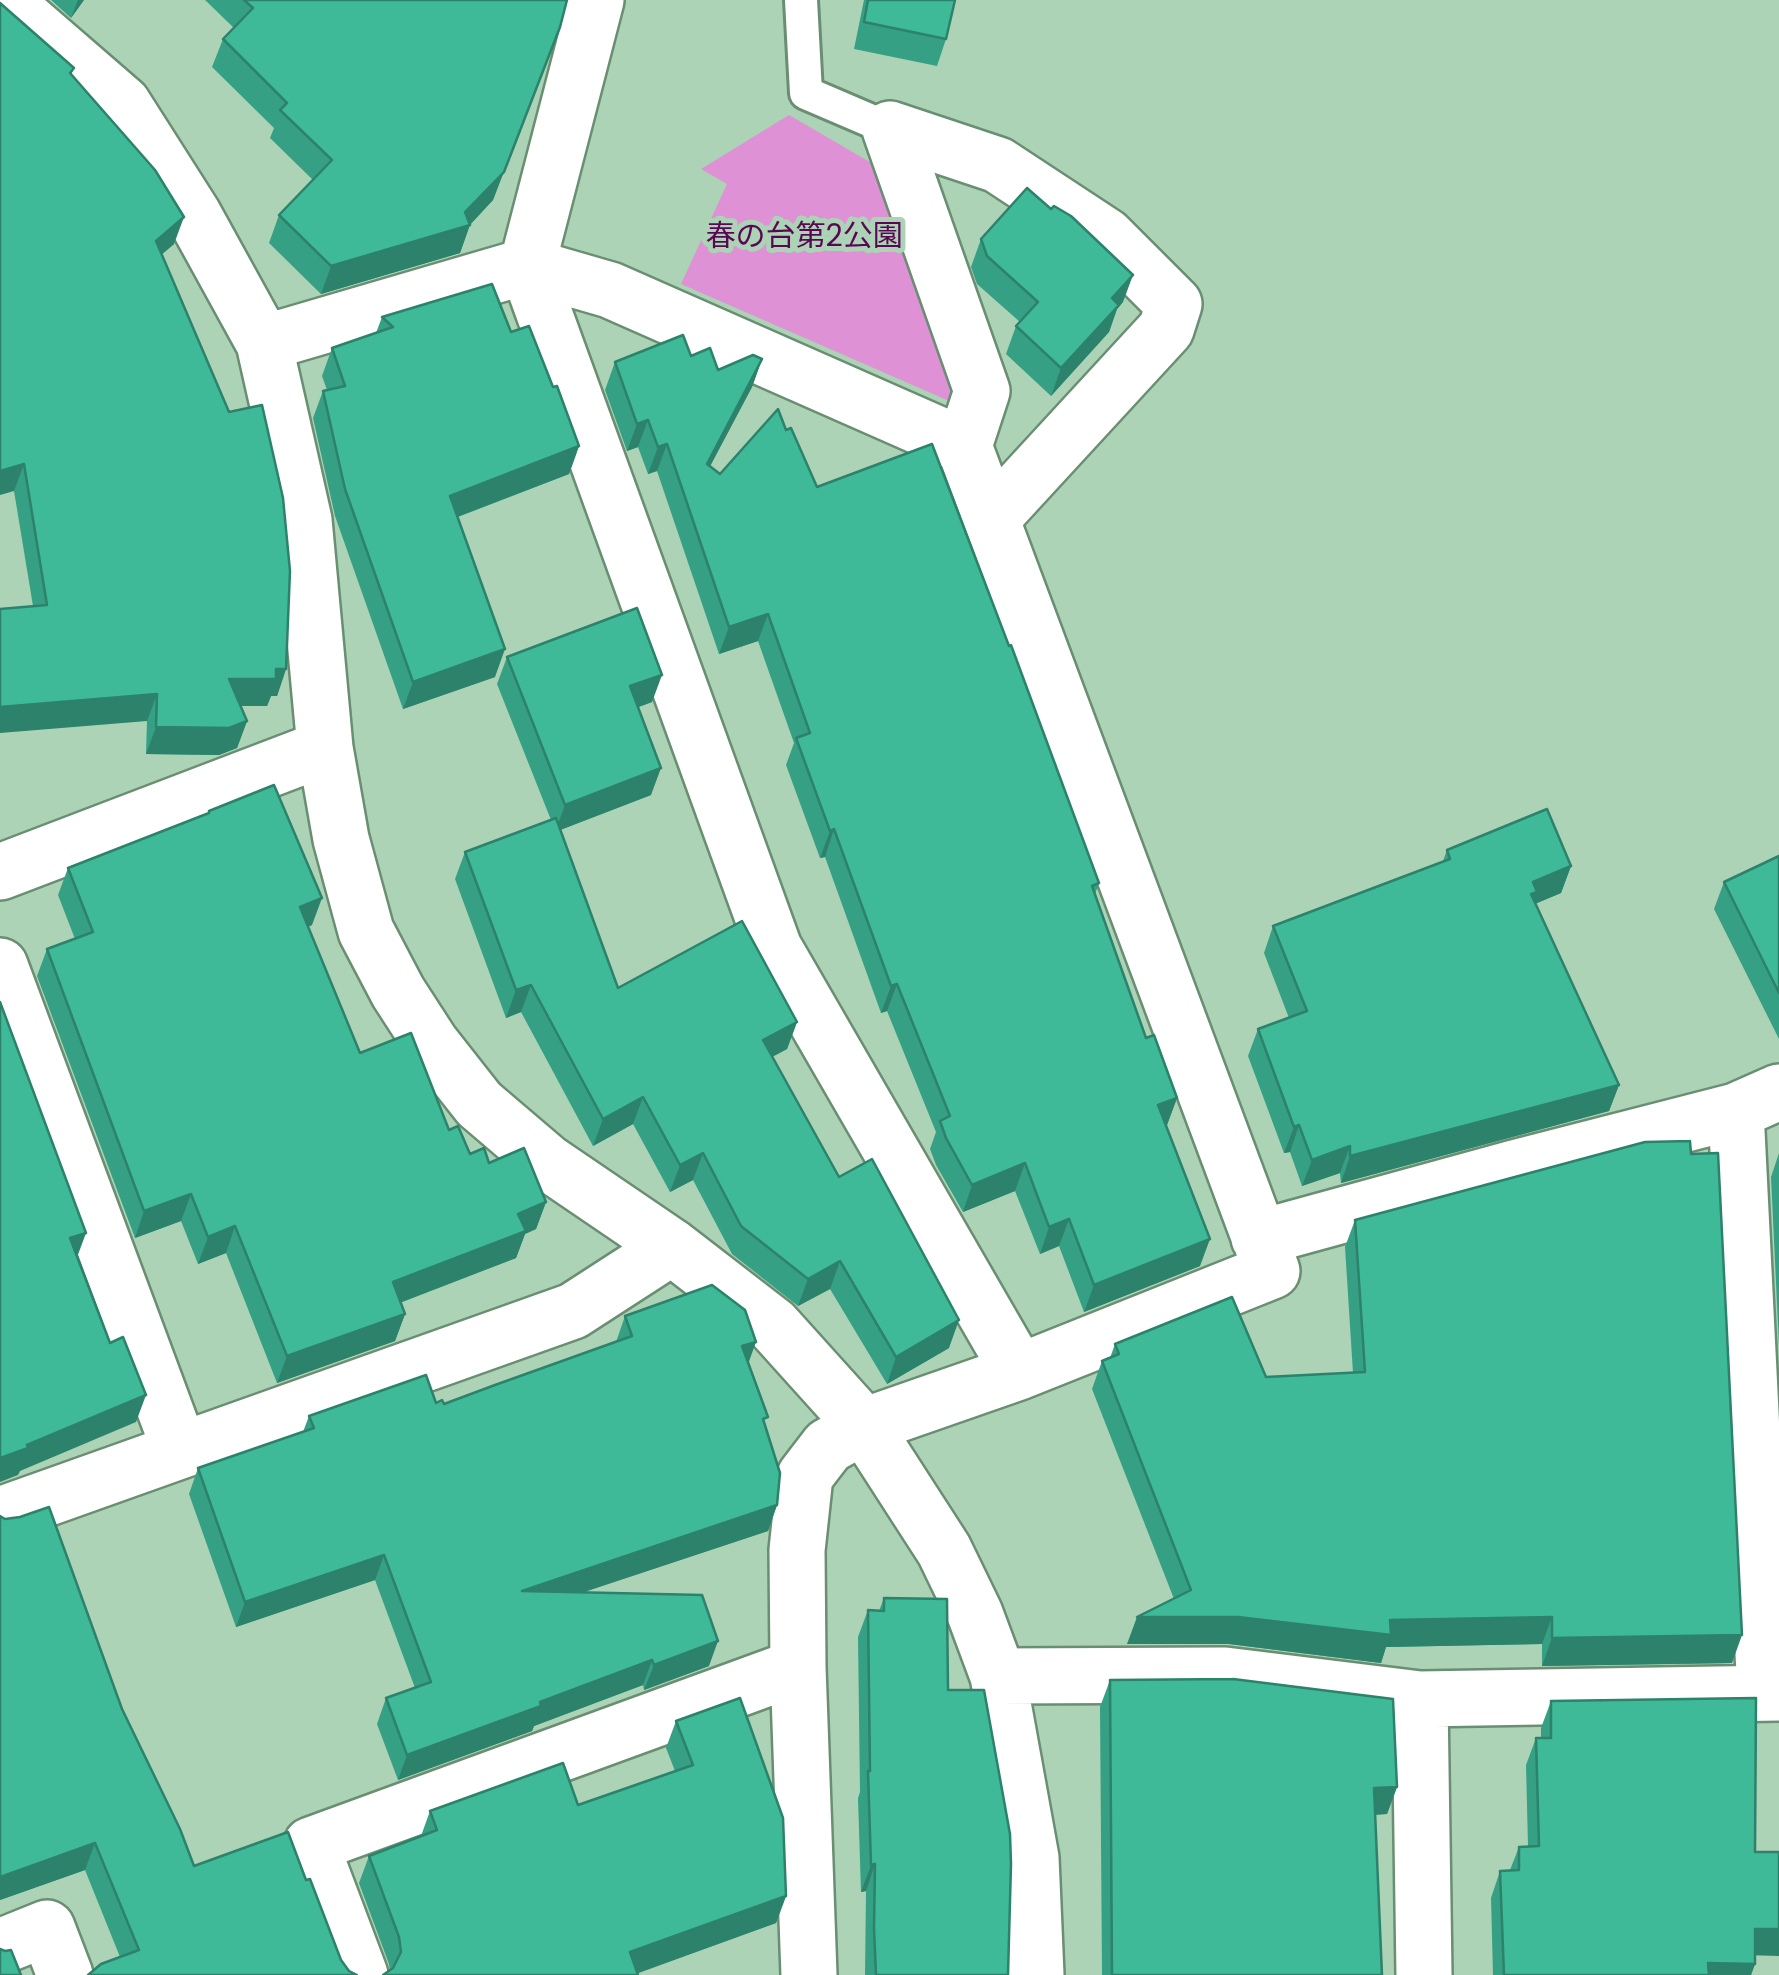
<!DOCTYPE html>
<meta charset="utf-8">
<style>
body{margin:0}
canvas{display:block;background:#acd3b5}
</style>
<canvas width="1779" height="1975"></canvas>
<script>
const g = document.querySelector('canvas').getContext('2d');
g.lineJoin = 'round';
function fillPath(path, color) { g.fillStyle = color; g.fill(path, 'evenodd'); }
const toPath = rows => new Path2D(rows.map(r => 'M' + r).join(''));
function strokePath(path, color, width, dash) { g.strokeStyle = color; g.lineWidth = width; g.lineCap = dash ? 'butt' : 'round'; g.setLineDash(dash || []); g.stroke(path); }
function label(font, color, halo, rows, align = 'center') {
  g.font = font + ' Poppins,"Noto Sans JP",sans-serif'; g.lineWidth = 10; g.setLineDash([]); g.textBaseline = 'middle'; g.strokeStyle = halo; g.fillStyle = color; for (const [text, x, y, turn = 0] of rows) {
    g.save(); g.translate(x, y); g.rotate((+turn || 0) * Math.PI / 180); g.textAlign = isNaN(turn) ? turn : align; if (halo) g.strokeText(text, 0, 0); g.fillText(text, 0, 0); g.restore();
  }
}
fillPath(toPath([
 [789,115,875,165,956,404,681,284,727,184,701,169]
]), '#de91d4');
const lane = toPath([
 [801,0,806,93,890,129]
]);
const street = toPath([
 [3,0,123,104,193,214,264,343,304,520,325,748,341,839,366,931,398,992,431,1043,479,1104,547,1162,672,1247,773,1325,864,1426,944,1550,975,1614,998,1676,1031,1858,1036,1975],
 [596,0,527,266,774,948,1019,1372],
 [890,129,998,165,1106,236,1174,304,1166,329,992,518],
 [890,129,982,391,964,446],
 [264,343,527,266,610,290,964,446,1272,1271,1019,1372,864,1426,828,1446,805,1476,797,1550,798,1667,809,1975],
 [0,872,325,748],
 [0,966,180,1450],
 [1736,1111,1765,1693],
 [1259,1238,1514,1168,1736,1111,1779,1092],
 [0,1515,573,1311,672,1247],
 [998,1676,1225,1675,1420,1699,1779,1693],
 [1420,1699,1424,1975],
 [0,1947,47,1928,65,1975],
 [360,1975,311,1845,798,1667]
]);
strokePath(lane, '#698e72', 38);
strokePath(street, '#698e72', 60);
strokePath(lane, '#fff', 32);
strokePath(street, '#fff', 55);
fillPath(toPath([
 [51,0,84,0,71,18],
 [205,0,567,0,493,200,470,224,460,253,321,294,269,243,279,215,313,180,270,138,274,128,212,67,223,39,234,28],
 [864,0,955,0,946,39,937,66,854,49],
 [0,3,74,68,71,75,174,244,162,254,286,669,277,696,271,696,267,706,240,706,247,721,237,748,219,755,146,754,147,721,33,606,14,491],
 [981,239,1123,302,1117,309,1109,332,1051,396,1006,354,1016,326,1020,322,977,284,971,267],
 [382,317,511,332,553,387,579,446,569,474,458,517,495,677,403,709,335,516,313,418,323,391,327,390,322,376,332,348,376,333],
 [691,356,718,370,762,359,752,387,710,466,720,474,786,430,817,487,1099,883,1095,894,1146,1038,1177,1098,1167,1125,1166,1126,1200,1266,1084,1312,1059,1246,1040,1254,1015,1191,963,1212,936,1165,930,1149,936,1132,887,1011,881,1013,825,857,820,858,786,765,794,743,758,641,719,654,657,471,648,474,638,447,627,451,605,390,615,362],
 [507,657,652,702,638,707,651,795,560,830,618,988,797,1022,787,1049,772,1057,839,1177,949,1348,887,1384,830,1289,798,1306,732,1254,693,1180,670,1192,633,1124,593,1146,521,1012,506,1018,455,879,465,852,551,820,497,684],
 [209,811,312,925,308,927,360,1053,449,1130,470,1154,489,1163,546,1202,536,1229,525,1234,516,1258,400,1303,405,1314,395,1341,277,1383,226,1253,198,1264,181,1221,135,1238,37,976,47,949,75,939,58,895,68,868,208,814],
 [1447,850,1571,866,1561,893,1535,904,1619,1085,1609,1111,1341,1183,1340,1173,1302,1186,1290,1152,1284,1153,1248,1056,1258,1029,1289,1018,1264,953,1273,926,1443,861],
 [1779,856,1779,1039,1714,909,1724,882],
 [1779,1153,1779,1346,1771,1177],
 [1355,1220,1732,1663,1542,1666,1542,1644,1386,1647,1381,1663,1229,1644,1127,1644,1174,1599,1092,1389,1102,1361,1110,1358,1115,1344,1266,1377,1353,1373,1345,1247],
 [625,1316,748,1363,765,1424,777,1505,768,1531,583,1592,709,1666,644,1690,643,1685,534,1726,532,1731,398,1780,377,1724,386,1698,415,1688,375,1580,236,1627,189,1494,198,1468,303,1432,309,1416,436,1403,444,1404,616,1342],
 [0,1516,122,1709,194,1866,306,1880,341,1960,349,1971,120,1957,85,1870,0,1900],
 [884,1598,948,1690,1008,1975,865,1975,866,1891,861,1892,858,1798,860,1792,858,1637,868,1610,879,1611],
 [1110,1680,1397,1787,1387,1814,1375,1815,1382,1975,1102,1975,1100,1707],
 [1551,1701,1755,1852,1755,1964,1751,1975,1493,1975,1491,1898,1500,1871,1510,1870,1519,1847,1528,1846,1526,1765,1536,1738,1541,1738,1541,1728],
 [676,1721,786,1896,776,1923,637,1973,390,1971,389,1964,359,1883,369,1856,421,1836,430,1811,578,1805,675,1771,666,1748]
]), '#36a084');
fillPath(toPath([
 [78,0,84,0,71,18],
 [560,27,493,200,470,225,460,253,321,294,331,266,465,212],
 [184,217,174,244,146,268,156,241],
 [1133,275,1123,302,1117,309,1109,332,1051,396,1061,368,1112,298],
 [762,359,752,387,697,491,707,464],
 [648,420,638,447,627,451,637,424],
 [667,444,657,471,648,474,658,447],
 [579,446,569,474,441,523,450,496],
 [24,464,14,491,0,495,0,471],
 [768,614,758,641,719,654,729,627],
 [505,649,495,677,403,709,413,682],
 [276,669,286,669,277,696,271,696,267,706,219,706,229,679],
 [662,675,652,702,620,714,630,686],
 [157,694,147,721,0,733,0,707],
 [247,721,237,748,219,755,146,754,156,727],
 [661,768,651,795,555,832,565,805],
 [834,829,825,857,820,858,830,831],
 [1571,866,1561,893,1532,905,1528,918,1533,882],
 [322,898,312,925,290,934,300,907],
 [897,984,887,1011,881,1013,891,986],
 [531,985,521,1012,506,1018,516,990],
 [797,1022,787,1049,753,1067,763,1040],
 [1619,1085,1609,1111,1341,1183,1350,1156],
 [643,1097,633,1124,593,1146,603,1119],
 [1177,1098,1167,1125,1148,1133,1158,1105],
 [1299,1125,1290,1152,1284,1153,1294,1127],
 [1350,1146,1340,1173,1302,1186,1312,1160],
 [703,1153,693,1180,670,1192,680,1165],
 [1025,1163,1015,1191,963,1212,972,1185],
 [191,1194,181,1221,135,1238,144,1211],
 [546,1202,536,1229,525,1234,516,1258,383,1309,393,1282,518,1214],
 [1069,1219,1059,1246,1040,1254,1049,1227],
 [235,1226,226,1253,198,1264,208,1237],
 [86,1233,76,1260,70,1238],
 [1210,1239,1200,1266,1084,1312,1094,1285],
 [840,1261,830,1289,798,1306,808,1279],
 [405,1314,395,1341,277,1383,287,1356],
 [959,1320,949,1348,887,1384,896,1357],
 [756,1342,747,1367,742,1346],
 [146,1395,136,1422,20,1471,18,1475,0,1482,0,1458,27,1445],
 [777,1505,768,1531,512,1616,522,1591],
 [384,1555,375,1580,236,1627,245,1602],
 [1137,1617,1238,1617,1390,1620,1552,1617,1542,1644,1386,1647,1381,1663,1229,1644,1127,1644],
 [1742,1635,1732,1663,1542,1666,1552,1638],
 [718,1641,709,1666,644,1690,654,1665],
 [652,1660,643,1685,534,1726,532,1731,398,1780,407,1755,540,1702],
 [1397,1787,1387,1814,1364,1815,1374,1788],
 [95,1843,85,1870,0,1900,0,1877],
 [875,1864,866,1891,861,1892,871,1865],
 [786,1896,776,1923,633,1975,630,1952],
 [1755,1929,1779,1929,1779,1956,1745,1955],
 [1708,1963,1755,1964,1751,1975,1704,1975]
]), '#2c826b');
const building = toPath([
 [244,0,567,0,560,27,504,172,465,212,470,225,331,266,279,215,332,160,280,110,287,103,223,39,253,8,244,0],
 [868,0,955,0,946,39,864,22,868,0],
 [0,3,74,68,70,73,155,170,184,217,156,241,229,412,262,405,283,498,290,571,286,669,276,669,276,679,229,679,247,721,229,728,156,727,157,694,0,707,0,609,47,605,24,464,0,471,0,3],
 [1027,188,1051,209,1054,206,1071,216,1133,275,1112,298,1119,305,1061,368,1016,326,1038,302,987,256,981,239,1027,188],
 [492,284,511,332,529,326,553,387,557,386,579,446,450,496,505,649,413,682,345,489,323,391,345,386,332,348,393,327,382,317,492,284],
 [683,335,691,356,710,348,718,370,753,355,762,359,707,464,720,474,778,409,786,430,791,428,817,487,932,444,1009,646,1011,645,1099,883,1092,886,1146,1038,1154,1035,1177,1098,1158,1105,1210,1239,1094,1285,1069,1219,1049,1227,1025,1163,972,1185,946,1138,940,1121,950,1116,897,984,891,986,834,829,830,831,796,738,810,733,768,614,729,627,667,444,658,447,648,420,637,424,615,362,683,335],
 [637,608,662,675,630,686,661,768,565,805,507,657,637,608],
 [274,785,322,898,300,907,360,1053,411,1033,449,1130,458,1126,470,1154,484,1148,489,1163,524,1148,546,1202,518,1214,526,1231,393,1282,405,1314,287,1356,235,1226,208,1237,191,1194,144,1211,47,949,93,932,68,868,209,813,209,811,274,785],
 [1547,809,1571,866,1533,882,1537,892,1531,894,1619,1085,1350,1156,1350,1146,1312,1160,1299,1125,1294,1127,1258,1029,1307,1011,1273,926,1450,859,1447,850,1547,809],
 [556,818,618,988,742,921,797,1022,763,1040,839,1177,872,1159,959,1320,896,1357,840,1261,808,1279,741,1226,703,1153,680,1165,643,1097,603,1119,531,985,516,990,465,852,556,818],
 [1779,856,1779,993,1724,882,1779,856],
 [0,1002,86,1233,70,1238,110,1343,123,1337,146,1395,27,1445,28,1448,0,1458,0,1002],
 [1690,1141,1691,1154,1718,1153,1742,1635,1552,1638,1552,1617,1390,1620,1391,1635,1238,1617,1137,1617,1191,1590,1102,1361,1119,1354,1115,1344,1232,1297,1266,1377,1365,1372,1355,1220,1645,1142,1690,1141],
 [712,1285,745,1310,756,1342,742,1346,768,1417,763,1419,780,1473,777,1505,522,1591,702,1595,718,1641,654,1665,652,1660,540,1702,541,1706,407,1755,386,1698,431,1682,384,1555,245,1602,198,1468,314,1428,309,1416,426,1375,436,1403,442,1400,444,1404,495,1385,632,1336,625,1316,712,1285],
 [49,1507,122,1709,180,1829,194,1866,288,1832,306,1880,310,1879,341,1960,349,1971,357,1975,88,1975,101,1964,139,1950,95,1843,0,1877,0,1516,5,1519,20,1517,49,1507],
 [884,1598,947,1599,948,1690,984,1690,1010,1834,1011,1864,1008,1975,876,1975,874,1928,875,1864,871,1865,868,1771,870,1771,868,1610,884,1611,884,1598],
 [1233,1679,1393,1699,1397,1787,1374,1788,1382,1975,1112,1975,1110,1680,1233,1679],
 [740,1698,783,1818,786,1896,630,1952,638,1975,383,1975,393,1968,401,1952,399,1937,369,1856,437,1830,430,1811,563,1763,578,1805,693,1765,676,1721,740,1698],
 [1756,1698,1755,1852,1779,1852,1779,1929,1755,1929,1755,1964,1708,1963,1709,1975,1504,1975,1500,1871,1519,1870,1519,1847,1539,1846,1536,1738,1551,1738,1551,1701,1756,1698],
 [0,1949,5,1951,11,1950,21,1975,0,1975,0,1949]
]);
fillPath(building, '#3fba99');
strokePath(building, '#2c826b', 2.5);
label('30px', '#5b0555', '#acd3b5', [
 ["春の台第2公園",804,238]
]);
</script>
